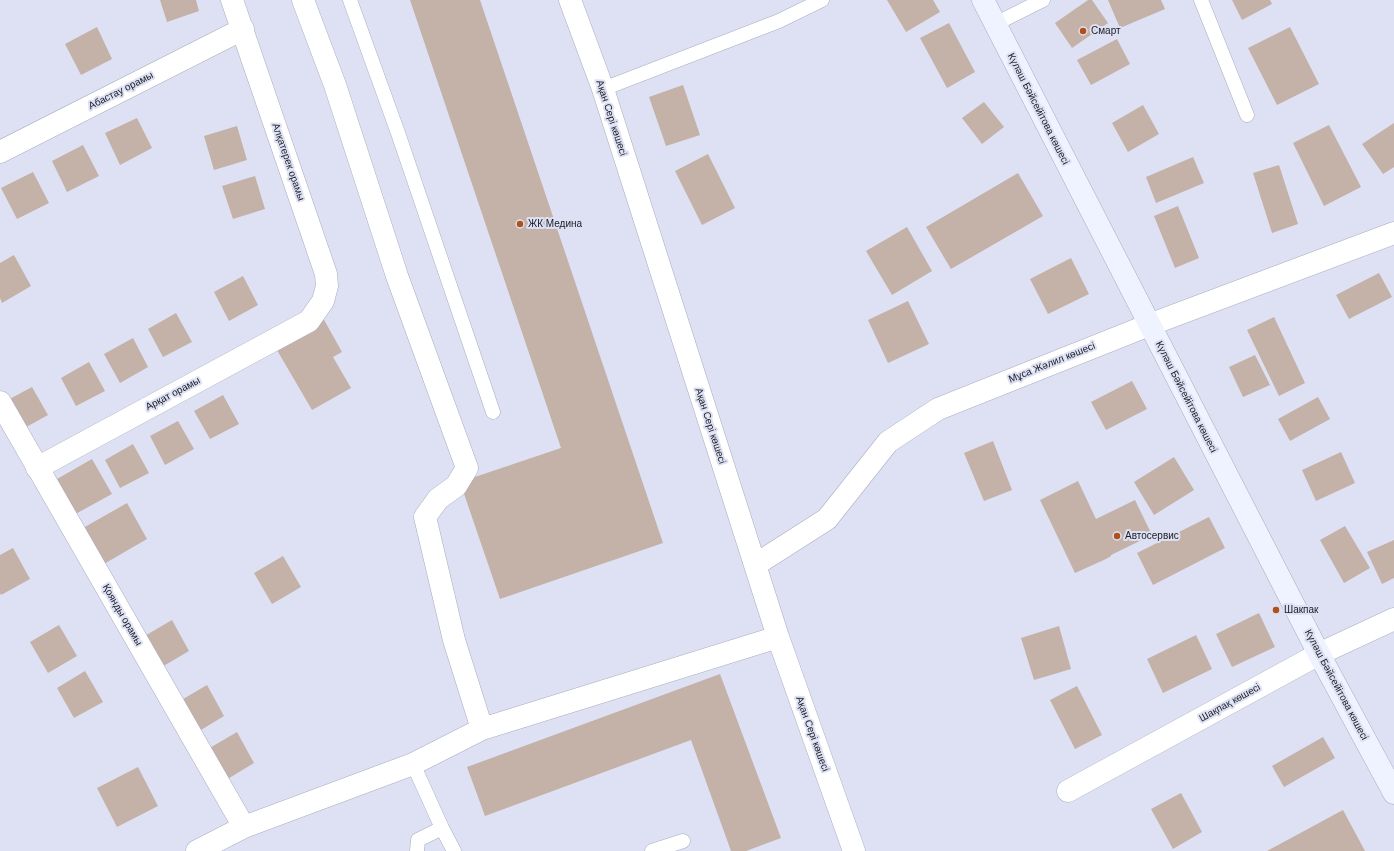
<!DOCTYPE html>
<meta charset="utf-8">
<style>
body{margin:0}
canvas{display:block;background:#dde1f3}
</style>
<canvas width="1394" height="851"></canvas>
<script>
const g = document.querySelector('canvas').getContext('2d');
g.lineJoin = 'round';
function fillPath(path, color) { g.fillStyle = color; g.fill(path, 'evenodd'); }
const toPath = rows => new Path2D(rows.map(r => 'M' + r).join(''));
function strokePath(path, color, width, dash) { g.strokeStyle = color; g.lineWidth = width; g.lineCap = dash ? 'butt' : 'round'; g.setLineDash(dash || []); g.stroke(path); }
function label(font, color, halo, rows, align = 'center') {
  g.font = font + ' Arial,sans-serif'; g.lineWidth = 4; g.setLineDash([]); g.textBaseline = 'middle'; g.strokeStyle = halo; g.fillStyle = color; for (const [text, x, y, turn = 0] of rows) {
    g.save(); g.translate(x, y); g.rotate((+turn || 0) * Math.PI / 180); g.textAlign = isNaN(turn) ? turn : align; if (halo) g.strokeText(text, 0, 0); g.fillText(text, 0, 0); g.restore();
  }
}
fillPath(toPath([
 [160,0,196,0,199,11,167,22],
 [410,0,480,0,663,543,500,599,460,482,561,448],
 [887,0,933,0,940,12,906,32],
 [1088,0,1092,0,1108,23,1072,48,1055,23],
 [1108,0,1161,0,1165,9,1120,28],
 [1232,0,1270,0,1272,4,1242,20],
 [949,23,975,72,947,88,920,38],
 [97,27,112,59,81,75,65,44],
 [1290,27,1319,84,1277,105,1248,48],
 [1117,39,1130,64,1091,85,1077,60],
 [683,85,700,135,666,146,649,97],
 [984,102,1004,127,982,144,962,118],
 [1143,105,1159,134,1128,152,1112,123],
 [137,118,152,148,120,165,105,133],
 [1394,123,1394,167,1383,174,1362,144],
 [1329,125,1361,187,1324,206,1293,143],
 [237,126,247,160,214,170,204,136],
 [83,145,99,176,67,192,52,161],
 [708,154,735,208,702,225,675,171],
 [1193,157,1204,183,1156,203,1146,177],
 [1279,165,1298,224,1272,233,1253,173],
 [33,172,49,203,17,219,1,188],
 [1018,173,1043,216,951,269,926,227],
 [255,176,265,209,233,219,222,186],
 [1178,206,1199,258,1175,268,1154,216],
 [907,227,932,271,892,295,866,251],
 [14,255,31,286,2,303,0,298,0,263],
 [1071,258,1089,294,1048,314,1030,279],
 [1379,273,1392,297,1349,319,1336,295],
 [243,276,258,305,229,321,214,292],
 [908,301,929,344,888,363,868,320],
 [176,313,192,342,163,357,148,329],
 [1274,317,1305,383,1279,396,1247,330],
 [323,318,342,352,333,357,351,388,312,410,274,345],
 [133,338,148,367,120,383,104,354],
 [1255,355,1270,385,1243,397,1229,367],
 [89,362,105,391,76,406,61,378],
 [1132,381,1147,409,1106,430,1091,402],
 [32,387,48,415,19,431,4,402],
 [223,395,239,424,210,439,194,411],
 [1318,397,1330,419,1290,441,1278,419],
 [178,421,194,449,165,465,150,436],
 [993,441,1012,490,984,501,964,453],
 [133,444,149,473,120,488,105,460],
 [1341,452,1355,483,1316,501,1302,470],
 [1174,457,1194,490,1154,515,1134,482],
 [92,459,112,494,70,517,50,483],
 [1078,481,1096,519,1135,500,1152,535,1111,555,1111,556,1106,559,1075,573,1040,500],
 [127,503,147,539,97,568,76,532],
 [1209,517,1225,548,1153,585,1137,553],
 [1345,526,1370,568,1344,583,1320,540],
 [1394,540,1394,578,1382,584,1367,552],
 [13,548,30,579,1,595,0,593,0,555],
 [283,556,301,587,272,604,254,573],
 [1259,613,1275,647,1232,667,1216,634],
 [172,620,189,651,160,668,143,637],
 [59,625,77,656,48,673,30,642],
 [1059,626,1071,669,1034,680,1021,638],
 [1196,635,1212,669,1163,693,1147,659],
 [85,671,103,702,74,718,57,688],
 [720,674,781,838,746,851,731,851,691,740,485,816,467,767],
 [207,685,224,716,196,733,178,702],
 [1077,686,1102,735,1075,749,1050,700],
 [237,732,254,763,226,780,208,749],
 [1323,737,1335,758,1284,787,1272,766],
 [138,767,158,806,117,827,97,788],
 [1181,793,1202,832,1173,849,1151,809],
 [1343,810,1365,851,1267,851]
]), '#c4b1a8');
const lane = toPath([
 [350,0,398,133,493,412],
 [1201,0,1247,115],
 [995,24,1043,0],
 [603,89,779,21,822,0],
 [413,764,442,828,454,851],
 [417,851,418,840,442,828],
 [652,851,683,841]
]);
const street = toPath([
 [303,0,335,85,397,276,467,468,456,486,438,499,425,517,454,640,482,729],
 [570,0,603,89,778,637,854,851],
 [0,152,243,29],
 [0,402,244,827],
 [37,468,309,321,323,301,327,286,326,274,232,0],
 [755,565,827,519,888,442,938,409,1149,325,1394,233],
 [1068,791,1319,654,1394,619],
 [197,851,244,827,413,764,482,729,778,637]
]);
const secondary = toPath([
 [983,0,1319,654,1394,793]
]);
strokePath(lane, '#a9adbe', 15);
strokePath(street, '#a9adbe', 23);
strokePath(secondary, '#a9adbe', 23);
strokePath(lane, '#fff', 14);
strokePath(street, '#fff', 22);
strokePath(secondary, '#eff2ff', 22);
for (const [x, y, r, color] of [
 [1083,31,4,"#b3501a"],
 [520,224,4,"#b3501a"],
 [1117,536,4,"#b3501a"],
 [1276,610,4,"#b3501a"]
]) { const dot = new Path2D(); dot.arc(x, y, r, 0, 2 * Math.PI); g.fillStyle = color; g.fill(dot); strokePath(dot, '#dde1f3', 1.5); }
label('10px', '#1a1c22', '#dde1f3', [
 ["Смарт",1091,31],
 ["ЖК Медина",528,224],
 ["Автосервис",1125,536],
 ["Шакпак",1284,610]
], 'left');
label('10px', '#1a1c22', '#dde1f3', [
 ["Абастау орамы",121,91,-27],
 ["Күләш Бәйсейітова көшесі",1038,109,63],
 ["Ақан Сері көшесі",611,118,72],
 ["Алқатерек орамы",288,162,71],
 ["Мұса Жәлил көшесі",1052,363,-22],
 ["Арқат орамы",173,394,-28],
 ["Күләш Бәйсейітова көшесі",1186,397,63],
 ["Ақан Сері көшесі",710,426,72],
 ["Қоянды орамы",122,615,60],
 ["Күләш Бәйсейітова көшесі",1336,685,62],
 ["Шақпақ көшесі",1230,703,-29],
 ["Ақан Сері көшесі",812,734,70]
]);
</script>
